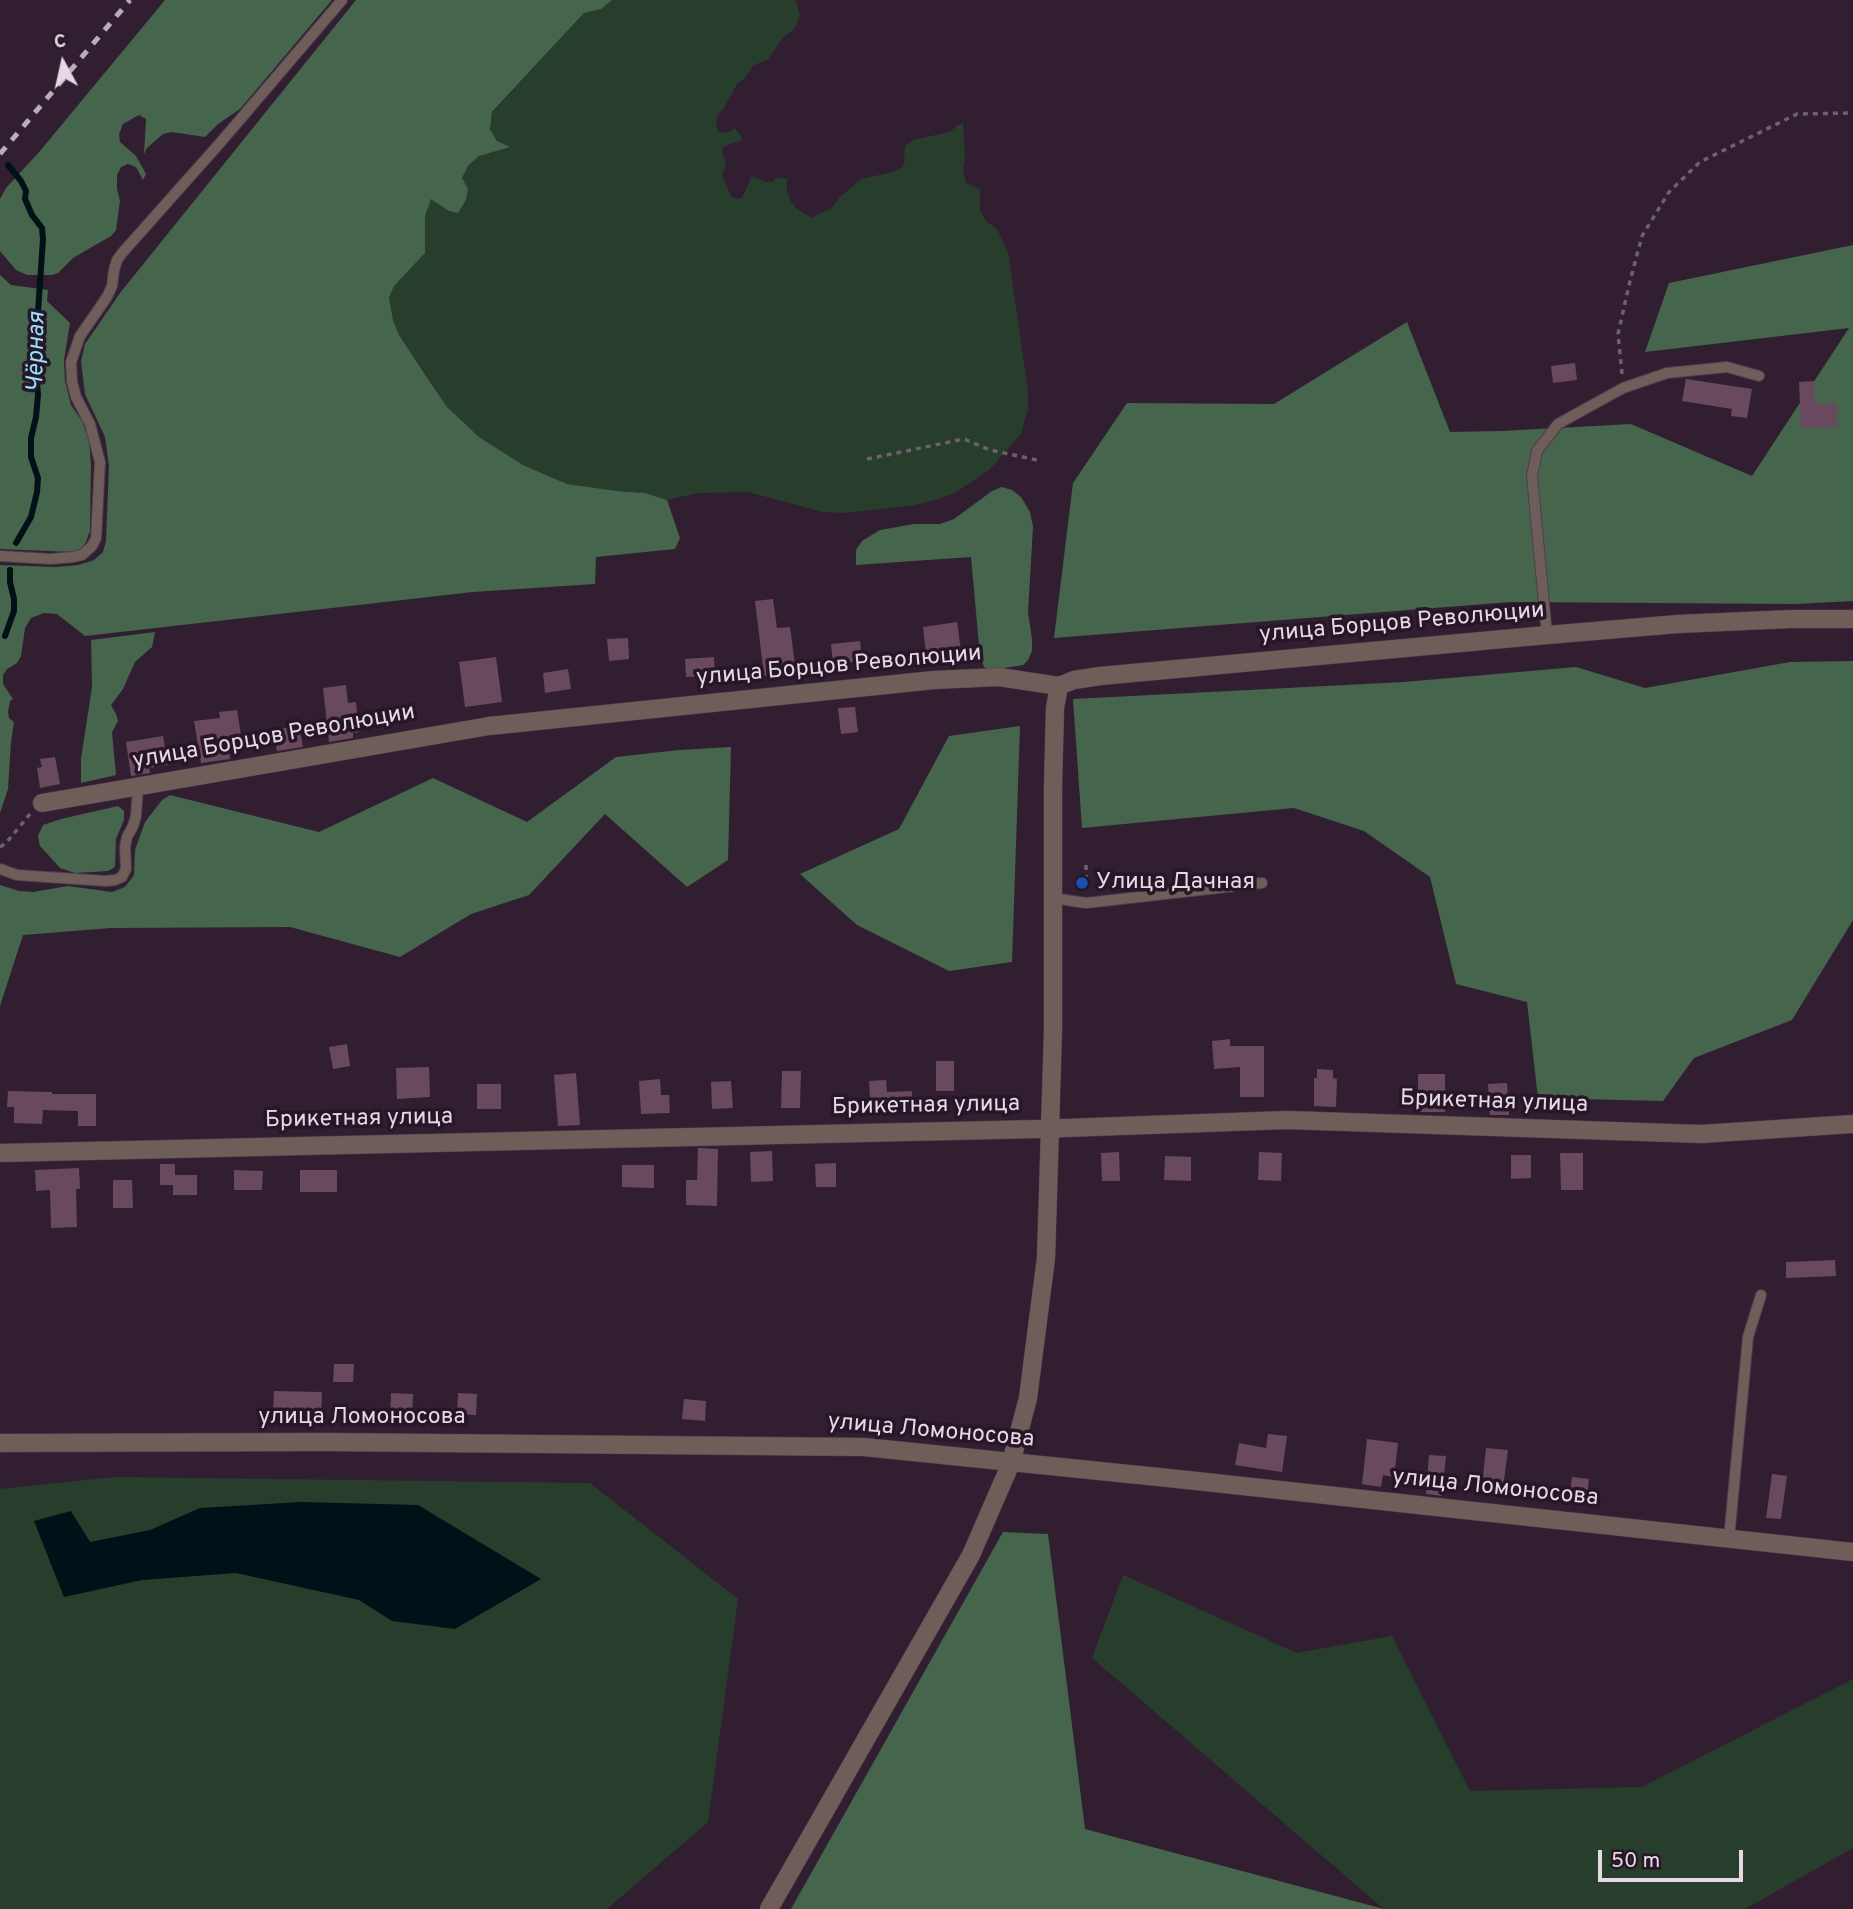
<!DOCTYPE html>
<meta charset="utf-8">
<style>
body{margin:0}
#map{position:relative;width:1853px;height:1909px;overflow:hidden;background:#311f31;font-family:Overpass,sans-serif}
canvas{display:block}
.north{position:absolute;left:28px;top:28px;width:70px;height:70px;-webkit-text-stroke:5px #271627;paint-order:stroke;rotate:352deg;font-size:19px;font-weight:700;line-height:28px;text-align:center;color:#e5d9e4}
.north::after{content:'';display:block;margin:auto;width:24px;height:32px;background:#e5d9e4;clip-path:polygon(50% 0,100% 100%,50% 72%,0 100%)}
.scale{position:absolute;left:1598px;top:1850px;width:145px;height:32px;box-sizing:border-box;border:4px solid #e5d9e4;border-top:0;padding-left:9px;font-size:21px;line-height:24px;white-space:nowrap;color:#e5d9e4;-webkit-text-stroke:5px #271627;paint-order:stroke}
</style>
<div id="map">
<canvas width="1853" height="1909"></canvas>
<div class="north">С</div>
<div class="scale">50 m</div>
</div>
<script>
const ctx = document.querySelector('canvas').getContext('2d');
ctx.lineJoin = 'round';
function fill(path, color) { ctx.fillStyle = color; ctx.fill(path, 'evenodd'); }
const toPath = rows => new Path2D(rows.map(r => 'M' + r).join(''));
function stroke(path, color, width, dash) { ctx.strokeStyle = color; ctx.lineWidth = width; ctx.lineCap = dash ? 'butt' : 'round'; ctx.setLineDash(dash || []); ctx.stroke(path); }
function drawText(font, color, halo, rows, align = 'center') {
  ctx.font = font + ' Overpass,sans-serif'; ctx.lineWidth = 7; ctx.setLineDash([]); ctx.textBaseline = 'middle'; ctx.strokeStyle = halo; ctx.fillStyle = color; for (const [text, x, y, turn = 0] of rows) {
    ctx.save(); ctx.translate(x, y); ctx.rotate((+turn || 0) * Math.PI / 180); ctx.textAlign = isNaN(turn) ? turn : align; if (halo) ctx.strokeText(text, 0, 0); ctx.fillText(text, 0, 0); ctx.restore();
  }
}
const green = toPath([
 [612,0,796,0,800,16,794,29,782,39,768,59,753,66,744,79,737,84,725,106,717,117,716,127,719,132,727,133,735,128,743,140,725,146,722,150,723,156,726,162,722,176,731,196,737,199,742,198,752,176,765,182,772,182,776,178,787,179,787,191,790,200,795,207,811,218,832,208,840,197,861,179,893,172,902,167,905,161,904,152,906,145,913,140,949,132,963,122,965,159,963,171,966,183,980,189,980,211,986,221,997,229,1008,252,1028,392,1028,409,1021,434,989,470,955,493,939,499,915,505,846,513,823,512,748,492,698,493,667,500,645,493,617,491,567,484,523,465,479,437,447,407,399,335,393,320,389,298,394,286,425,253,425,216,431,198,449,211,458,212,466,200,468,189,462,178,468,166,479,156,508,147,497,141,490,128,492,113,584,13,601,9],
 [115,1477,590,1483,738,1599,708,1822,607,1909,0,1909,0,1489],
 [1123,1575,1297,1653,1392,1636,1470,1791,1642,1787,1853,1679,1853,1848,1745,1909,1384,1909,1092,1658]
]);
const forest = toPath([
 [165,0,332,0,240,109,218,124,205,137,172,132,163,134,147,148,144,154,146,119,139,115,123,124,119,134,120,142,136,156,146,174,143,180,136,167,128,164,121,167,117,175,117,189,120,201,116,230,111,236,73,258,58,273,52,275,27,275,16,270,0,251,0,199,6,188,40,151],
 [356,0,612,0,601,9,584,13,492,112,490,129,497,141,510,147,479,156,468,166,462,178,468,189,466,200,458,213,449,211,431,199,425,216,425,253,394,286,389,298,393,320,399,335,424,373,447,407,479,437,523,465,567,484,617,491,645,493,667,500,680,538,675,549,596,557,595,584,473,592,85,636,57,614,44,613,31,618,25,628,21,656,17,663,7,669,3,675,3,684,13,699,10,701,8,712,9,718,14,722,11,742,8,789,0,813,0,565,57,567,78,565,94,560,103,552,106,541,109,466,105,437,85,394,81,361,85,344,120,293],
 [1853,245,1853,601,1795,604,1510,602,1054,638,1073,483,1127,403,1274,404,1407,322,1450,432,1501,431,1631,424,1752,476,1849,328,1645,352,1669,283],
 [0,275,11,285,48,290,47,301,70,323,64,360,65,381,71,405,82,421,89,440,91,465,90,531,86,542,80,550,72,552,0,549],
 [1002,487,1012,490,1021,497,1030,512,1033,527,1028,612,1032,639,1032,651,1028,660,1023,665,993,670,984,667,980,656,971,557,856,565,856,550,862,541,880,530,914,524,940,524,954,519,992,491],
 [155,632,152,647,135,662,123,689,111,705,116,714,118,721,112,732,116,775,81,783,81,759,92,687,91,640],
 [1853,661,1853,920,1792,1020,1694,1058,1663,1101,1538,1098,1527,1002,1456,984,1430,877,1364,831,1294,808,1082,828,1073,699,1404,682,1576,667,1645,688,1790,662],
 [1020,726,1012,962,949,971,857,925,800,874,899,829,949,736],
 [731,747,728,860,687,887,605,814,529,895,471,914,400,957,290,927,111,928,23,935,0,1006,0,885,19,891,33,892,68,886,112,892,125,887,134,875,135,850,145,822,162,800,170,795,319,832,433,778,527,822,616,757,679,750],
 [118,806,124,811,124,820,116,839,115,867,108,871,75,873,60,868,40,846,38,836,43,825,61,819],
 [1003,1532,1048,1534,1085,1829,1384,1909,791,1909]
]);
const water = toPath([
 [301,1502,418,1505,541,1579,455,1629,392,1621,359,1600,236,1573,142,1580,64,1597,34,1521,71,1511,90,1542,150,1530,200,1508]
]);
const stream = toPath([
 [8,165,21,181,26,191,25,199,32,215,42,228,43,239,35,355,38,395,36,417,31,438,31,457,38,478,37,492,31,517,16,543],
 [5,636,14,611,14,599,10,582,10,570]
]);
const building = toPath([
 [1575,363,1577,380,1553,383,1551,366],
 [1686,379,1752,389,1747,418,1731,416,1732,409,1682,401],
 [1814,381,1815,404,1837,403,1837,427,1801,428,1799,382],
 [773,599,777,628,790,627,796,672,764,676,755,601],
 [957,622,962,658,927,662,923,627],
 [628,638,629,659,609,661,607,639],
 [860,641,862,661,833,664,831,644],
 [496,657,502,702,465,707,459,662],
 [714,657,715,676,686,677,685,659],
 [568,669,571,689,545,693,543,673],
 [346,685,348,703,356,702,359,732,353,733,353,738,329,742,323,688],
 [855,707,858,732,841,734,838,708],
 [237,710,242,742,228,744,230,759,201,763,194,721,220,718,219,712],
 [299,726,303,747,277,751,273,730],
 [163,736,168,765,149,768,150,773,131,776,126,742],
 [55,757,60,784,40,788,37,768,42,767,40,759],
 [1230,1039,1230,1046,1264,1046,1264,1097,1240,1097,1240,1067,1214,1069,1212,1041],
 [347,1044,350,1066,333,1069,329,1047],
 [936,1061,954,1061,954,1091,936,1091],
 [429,1067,430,1097,397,1099,396,1068],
 [1317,1069,1333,1070,1333,1078,1337,1079,1336,1107,1314,1106,1314,1078,1317,1078],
 [782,1071,801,1071,800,1108,781,1108],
 [576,1073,580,1125,558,1126,554,1075],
 [1418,1074,1445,1074,1445,1112,1418,1112],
 [660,1079,661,1095,669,1095,670,1113,641,1114,639,1081],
 [886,1080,887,1092,912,1091,913,1109,871,1112,869,1081],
 [731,1081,733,1108,712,1109,711,1082],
 [1507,1083,1509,1115,1490,1115,1488,1084],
 [477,1084,501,1084,501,1109,477,1109],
 [8,1091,52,1092,52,1094,96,1094,96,1126,78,1126,78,1111,43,1110,42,1124,14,1123,14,1107,7,1107],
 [698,1148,718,1149,717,1206,686,1205,686,1180,697,1180],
 [772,1151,773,1181,751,1182,750,1152],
 [1119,1152,1120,1181,1102,1181,1101,1153],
 [1259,1152,1282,1153,1281,1181,1258,1180],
 [1560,1153,1583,1153,1583,1190,1561,1190],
 [1511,1155,1531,1155,1531,1178,1511,1179],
 [1165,1156,1191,1157,1191,1181,1164,1180],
 [836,1163,836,1187,816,1187,815,1164],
 [160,1164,175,1164,175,1175,197,1175,197,1195,173,1195,173,1185,160,1185],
 [622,1165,654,1165,654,1188,622,1187],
 [79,1168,80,1189,76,1189,77,1227,51,1228,50,1190,36,1191,35,1170],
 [234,1170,263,1171,262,1190,234,1190],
 [300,1170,337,1170,337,1192,300,1192],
 [113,1180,132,1180,133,1208,113,1208],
 [1835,1260,1836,1276,1786,1278,1786,1262],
 [334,1364,354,1364,353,1382,333,1382],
 [274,1391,322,1392,321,1418,273,1417],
 [391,1393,413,1394,412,1420,390,1419],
 [458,1393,477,1394,476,1415,457,1414],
 [684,1399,706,1401,705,1421,682,1419],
 [1268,1434,1287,1436,1282,1472,1235,1465,1239,1443,1266,1448],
 [1367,1439,1398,1443,1394,1477,1383,1475,1381,1487,1362,1484],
 [1486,1448,1508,1450,1503,1487,1482,1484],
 [1429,1455,1446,1456,1442,1496,1426,1494],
 [1772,1474,1787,1476,1781,1519,1766,1518],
 [1572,1477,1589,1479,1586,1504,1569,1502]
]);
const path = toPath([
 [1622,374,1618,334,1630,281,1642,236,1669,192,1700,162,1797,114,1853,113],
 [867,459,964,439,990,450,1037,460],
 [0,847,6,843,30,814],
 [1086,865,1086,888]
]);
const service = toPath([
 [0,556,51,559,73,557,82,555,92,546,96,538,100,462,90,424,76,397,72,382,71,362,80,336,107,297,112,286,114,270,117,260,123,252,220,143,342,0],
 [1547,635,1532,476,1537,451,1558,424,1623,388,1667,373,1727,367,1759,376],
 [0,869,17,875,106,881,115,880,122,877,126,869,125,847,127,837,133,826,136,816,138,786],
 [1053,898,1086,903,1262,883],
 [1729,1539,1748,1337,1761,1295]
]);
const minor = toPath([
 [42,803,489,726,934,680,999,677,1059,686,1074,680,1100,676,1547,635,1678,624,1791,619,1853,619],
 [0,1153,1037,1129,1287,1120,1701,1134,1853,1124],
 [0,1443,326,1442,864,1447,1178,1479,1853,1552],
 [769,1909,971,1555,1011,1463,1028,1398,1046,1258,1053,1030,1053,787,1055,708,1059,686]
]);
const rail = toPath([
 [0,154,130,0]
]);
const markers = [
 [1082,883,7,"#1a4fb4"]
];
const streetNames = [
 ["улица Борцов Революции",1402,624,-5],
 ["улица Борцов Революции",839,667,-5],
 ["улица Борцов Революции",274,738,-10],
 ["Брикетная улица",1494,1103,2],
 ["Брикетная улица",926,1107,-1],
 ["Брикетная улица",359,1120,-1],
 ["улица Ломоносова",362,1418],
 ["улица Ломоносова",931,1432,5],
 ["улица Ломоносова",1495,1489,6]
];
const poiNames = [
 ["Улица Дачная",1096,883]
];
const waterNames = [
 ["Чёрная",38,352,-89]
];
fill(green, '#273e2c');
fill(forest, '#46654d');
fill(water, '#001117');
stroke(stream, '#001117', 6);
fill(building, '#69495d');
stroke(service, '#4e3d4e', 12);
stroke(minor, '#4e3d4e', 19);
stroke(path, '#70606f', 3.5, [5, 5]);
stroke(service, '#6f5d5a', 10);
stroke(minor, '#6f5d5a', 18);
stroke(rail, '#baacb9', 5, [9, 9]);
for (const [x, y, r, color] of markers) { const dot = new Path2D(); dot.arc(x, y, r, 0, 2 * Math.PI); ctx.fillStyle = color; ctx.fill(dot); stroke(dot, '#271627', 2.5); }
drawText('23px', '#e5d9e4', '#271627', streetNames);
drawText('23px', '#e5d9e4', '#271627', poiNames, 'left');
drawText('italic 24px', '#94e1fa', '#271627', waterNames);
</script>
